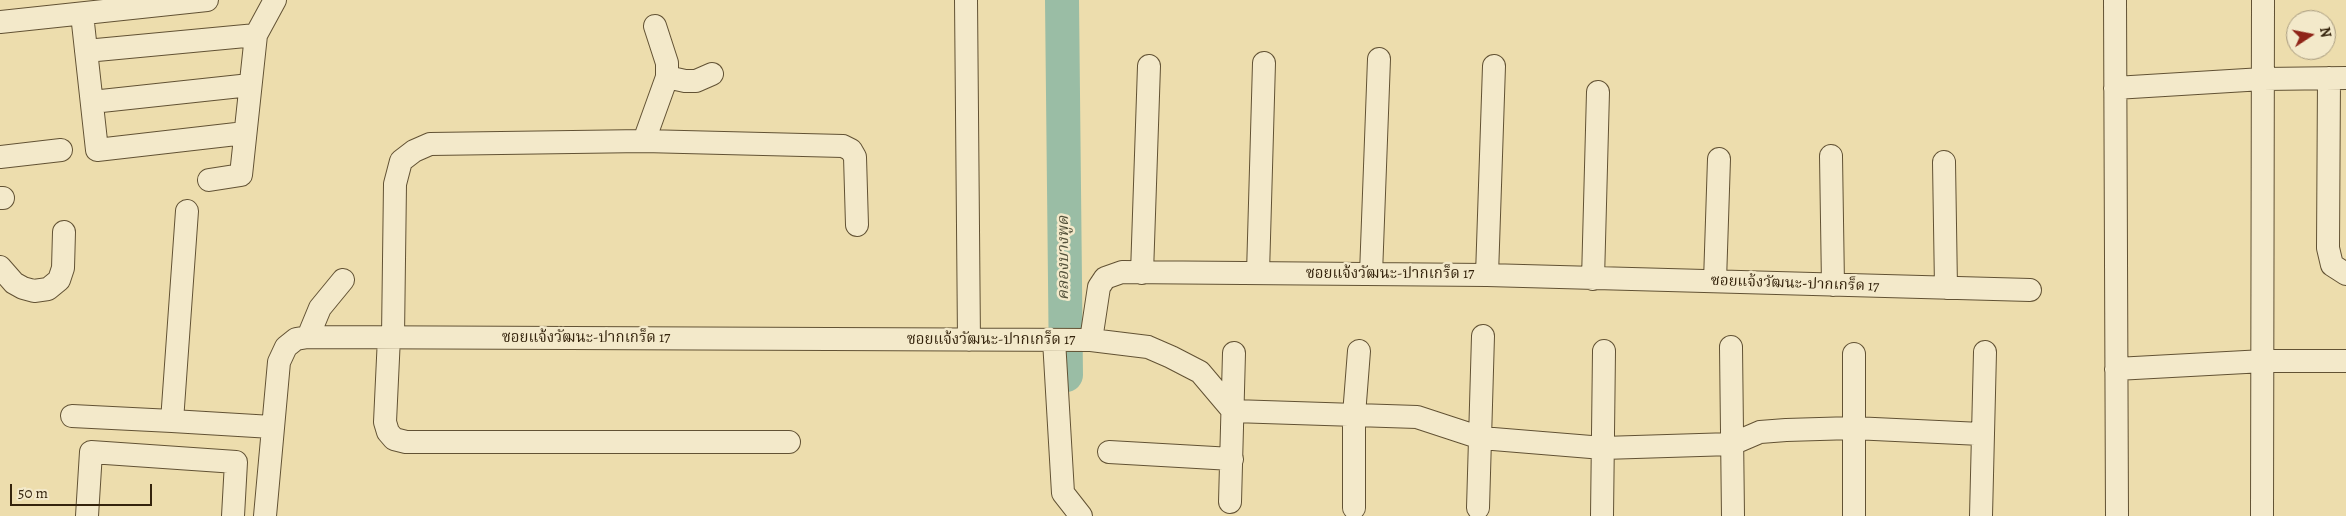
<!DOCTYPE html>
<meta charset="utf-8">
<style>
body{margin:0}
#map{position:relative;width:2346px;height:516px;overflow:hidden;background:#edddad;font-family:Alegreya,serif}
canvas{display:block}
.north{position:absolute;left:2286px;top:10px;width:50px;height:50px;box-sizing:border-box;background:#f3e9ca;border:1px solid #a79a7e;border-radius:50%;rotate:79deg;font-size:14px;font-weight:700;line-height:20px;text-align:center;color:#34230c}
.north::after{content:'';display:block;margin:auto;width:18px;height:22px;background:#8f2418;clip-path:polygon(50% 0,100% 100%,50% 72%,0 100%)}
.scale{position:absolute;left:10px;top:484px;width:142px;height:22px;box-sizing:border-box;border:2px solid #34230c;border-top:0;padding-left:6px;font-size:15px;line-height:18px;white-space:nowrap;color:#34230c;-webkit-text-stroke:4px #f3e9ca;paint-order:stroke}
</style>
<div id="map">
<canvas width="2346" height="516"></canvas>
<div class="north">N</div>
<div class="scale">50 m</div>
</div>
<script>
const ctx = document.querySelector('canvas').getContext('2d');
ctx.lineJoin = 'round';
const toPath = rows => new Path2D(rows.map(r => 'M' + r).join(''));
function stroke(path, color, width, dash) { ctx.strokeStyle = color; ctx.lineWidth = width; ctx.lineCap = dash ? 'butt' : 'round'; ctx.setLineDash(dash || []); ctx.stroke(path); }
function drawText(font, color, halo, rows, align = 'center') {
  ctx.font = font + ' Alegreya,"Noto Serif Thai",serif'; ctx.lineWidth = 5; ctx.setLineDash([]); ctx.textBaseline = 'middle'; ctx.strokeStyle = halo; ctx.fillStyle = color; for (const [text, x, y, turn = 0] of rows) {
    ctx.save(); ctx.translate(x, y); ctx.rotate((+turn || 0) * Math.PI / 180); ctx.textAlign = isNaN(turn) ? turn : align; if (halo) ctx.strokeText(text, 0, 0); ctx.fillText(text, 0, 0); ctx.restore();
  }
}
const river = toPath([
 [1062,0,1066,375]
]);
const minor = toPath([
 [966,0,969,340],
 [2115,0,2117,516],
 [82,14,97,150,245,133],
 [0,22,207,0],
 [86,51,256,35],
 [667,77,685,81,696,81,712,74],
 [2329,78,2328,248,2332,265,2346,274],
 [2115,88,2263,79,2346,78],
 [92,102,250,85],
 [644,141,667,77,667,63,655,26],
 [1831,156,1833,285],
 [0,157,61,150],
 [1944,162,1946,288],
 [209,180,241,175,256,35,275,0],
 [0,198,3,198],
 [187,211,172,421,272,427],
 [0,267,14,283,23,288,34,291,48,289,59,280,63,268,64,232],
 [1142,273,1149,66],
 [1258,273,1264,63],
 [1371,274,1379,59],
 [1487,275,1494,66],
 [1593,279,1598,92],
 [1715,281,1719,159],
 [393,336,395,184,401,161,414,151,430,144,644,141,843,146,851,150,855,157,857,225],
 [308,337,320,308,343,280],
 [389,337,385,422,388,432,394,439,406,442,789,442],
 [1054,340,1063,493,1081,516],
 [1091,340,1148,347,1171,357,1200,372,1233,411,1417,417,1481,438,1603,448,1732,444,1760,432,1786,430,1853,428,1981,434],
 [1731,347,1733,516],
 [2116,369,2264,361,2346,361],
 [72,416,172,421],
 [1109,452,1232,459],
 [1230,502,1234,353],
 [1354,508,1354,415,1359,351],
 [1478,508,1483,336],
 [87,516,91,452,236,462,233,516],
 [265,516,279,362,286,347,296,339,308,337,1091,340,1099,287,1105,278,1122,272,1487,275,2030,290],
 [1602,516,1604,351],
 [1854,516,1854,354],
 [1981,516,1985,352],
 [2262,516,2263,0]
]);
const streetNames = [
 ["ซอยแจ้งวัฒนะ-ปากเกร็ด 17",1390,274],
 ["ซอยแจ้งวัฒนะ-ปากเกร็ด 17",1795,284,2],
 ["ซอยแจ้งวัฒนะ-ปากเกร็ด 17",586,338],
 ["ซอยแจ้งวัฒนะ-ปากเกร็ด 17",991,340]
];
const waterNames = [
 ["คลองบางพูด",1064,258,-90]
];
stroke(river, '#9abda5', 34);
stroke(minor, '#625234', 24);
stroke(minor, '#f3e9ca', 22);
drawText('15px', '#34230c', '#f3e9ca', streetNames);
drawText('italic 16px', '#53513a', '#f3e9ca', waterNames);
</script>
